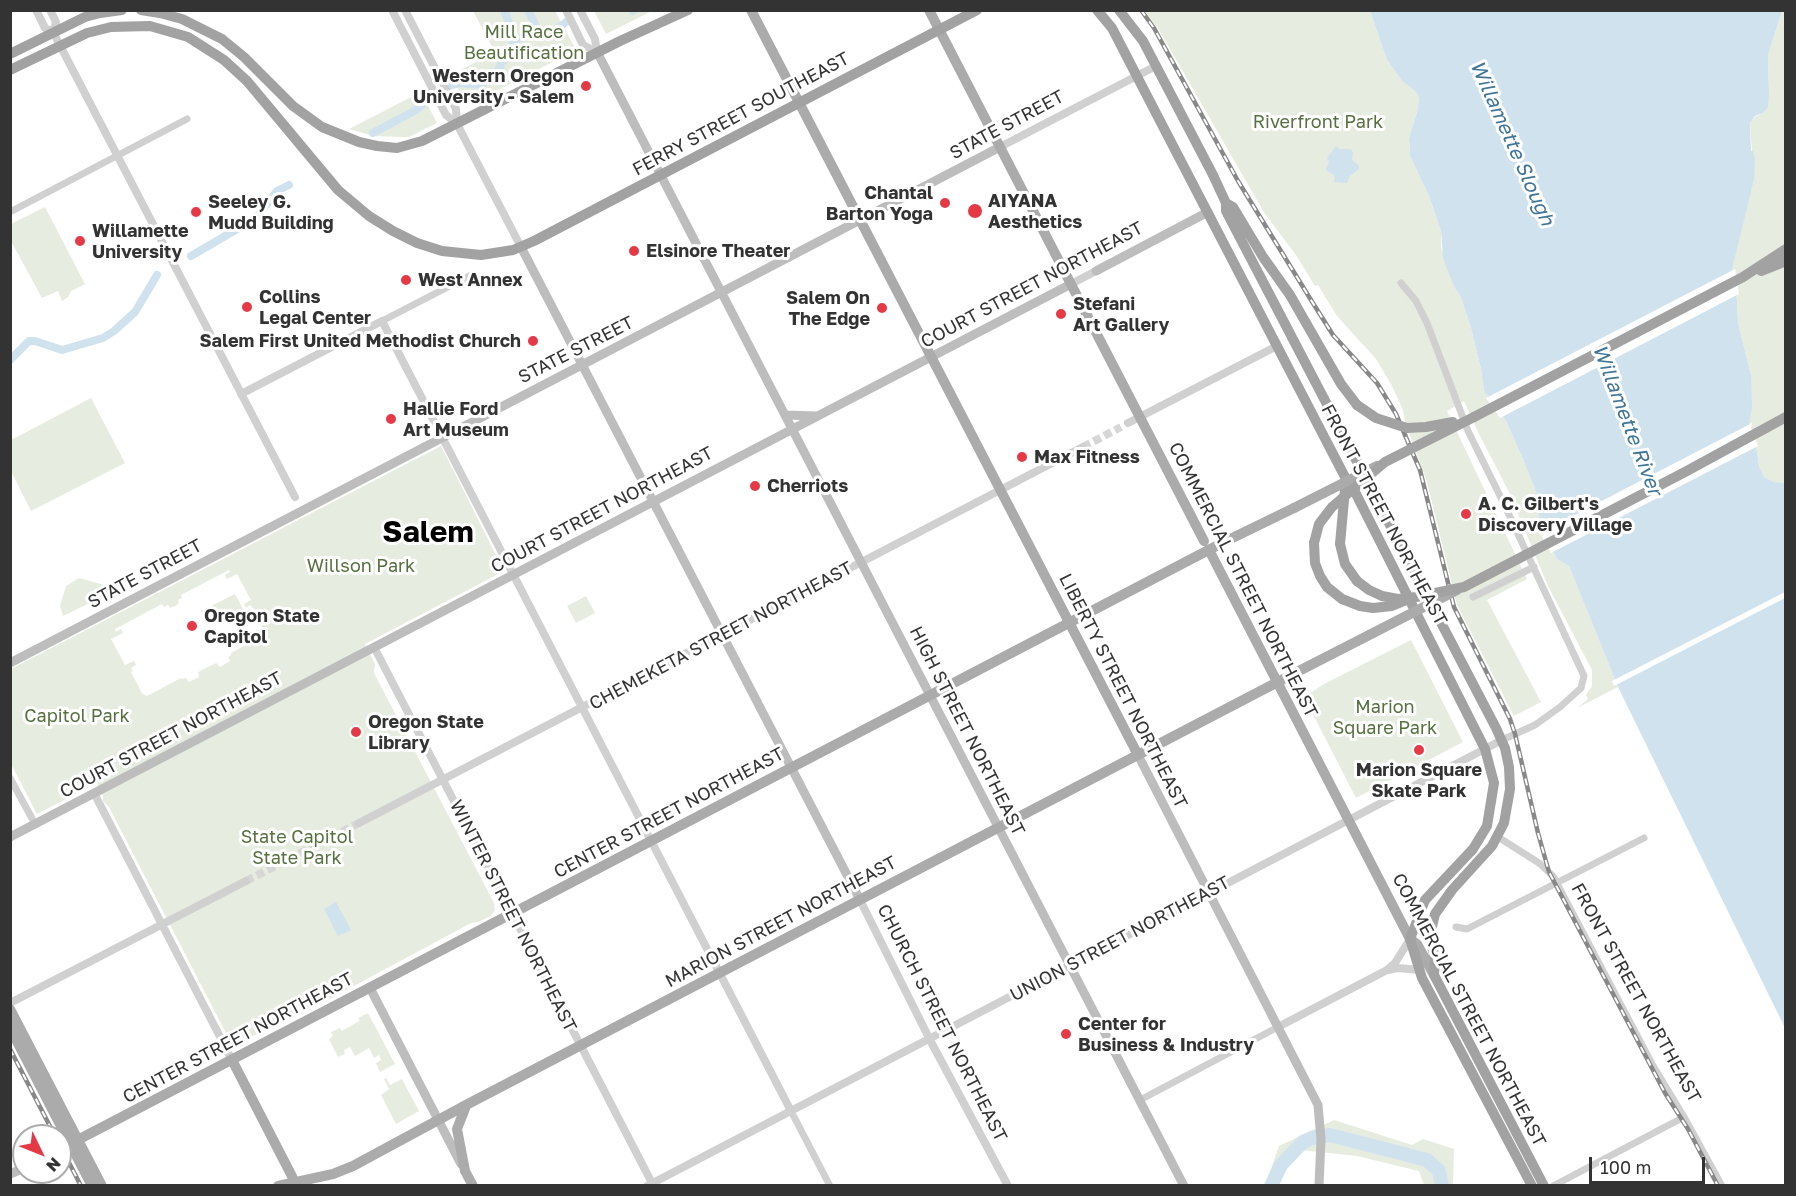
<!DOCTYPE html>
<style>
body{margin:0}
#map{position:relative;width:1796px;height:1196px;overflow:hidden;background:#fff;font-family:"Golos Text",sans-serif}
canvas{display:block}
.frame{position:absolute;inset:0;border:12px solid #333;pointer-events:none}
.north{position:absolute;left:12px;top:1124px;width:60px;height:60px;box-sizing:border-box;background:#fff;border:2px solid #adadad;border-radius:50%;rotate:133deg;font-size:16px;font-weight:700;line-height:24px;text-align:center;color:#333}
.north::after{content:'';display:block;margin:auto;width:21px;height:27px;background:#e63946;clip-path:polygon(50% 0,100% 100%,50% 72%,0 100%)}
.scale{position:absolute;left:1589px;top:1157px;width:116px;height:27px;box-sizing:border-box;border:3px solid #333;border-top:0;padding-left:8px;font-size:18px;line-height:21px;white-space:nowrap;color:#333;-webkit-text-stroke:4px #fff;paint-order:stroke}
</style>
<div id="map">
<canvas width="1796" height="1196"></canvas>
<div class="frame"></div>
<div class="north">N</div>
<div class="scale">100 m</div>
</div>
<script>
const ctx = document.querySelector('canvas').getContext('2d');
ctx.lineJoin = 'round';
function fill(path, color) { ctx.fillStyle = color; ctx.fill(path, 'evenodd'); }
const toPath = rows => new Path2D(rows.map(r => 'M' + r).join(''));
function stroke(path, color, width, dash) { ctx.strokeStyle = color; ctx.lineWidth = width; ctx.lineCap = dash ? 'butt' : 'round'; ctx.setLineDash(dash || []); ctx.stroke(path); }
function drawText(font, color, halo, rows, align = 'center') {
  ctx.font = font + ' "Golos Text",sans-serif'; ctx.lineWidth = 6; ctx.setLineDash([]); ctx.textBaseline = 'middle'; ctx.strokeStyle = halo; ctx.fillStyle = color; for (const [text, x, y, turn = 0] of rows) {
    ctx.save(); ctx.translate(x, y); ctx.rotate((+turn || 0) * Math.PI / 180); ctx.textAlign = isNaN(turn) ? turn : align; if (halo) ctx.strokeText(text, 0, 0); ctx.fillText(text, 0, 0); ctx.restore();
  }
}
const green = toPath([
 [473,11,555,11,576,50,467,106,451,75,495,52],
 [594,11,652,11,606,34],
 [1145,11,1370,11,1387,60,1402,81,1416,92,1419,98,1417,112,1409,138,1410,156,1429,196,1441,231,1441,247,1454,287,1461,297,1471,328,1481,369,1484,391,1506,421,1523,459,1540,502,1538,522,1557,559,1569,566,1618,687,1577,708,1588,699,1586,695,1592,686,1592,670,1548,586,1509,492,1478,432,1464,401,1447,411,1527,579,1487,600,1541,702,1514,716,1457,605,1427,482,1405,422,1403,410,1392,386,1376,359,1337,316,1318,285,1315,286,1296,255,1265,214,1159,30],
 [1782,11,1785,11,1785,483,1774,482,1764,477,1759,466,1757,451,1748,429,1751,375,1738,323,1737,300,1731,269,1754,180,1750,123,1755,117,1763,113,1769,96,1768,55],
 [421,92,437,123,409,137,402,137,374,136,349,129],
 [45,207,85,284,71,291,68,297,62,301,58,291,42,298,11,241,11,224],
 [91,398,125,463,31,511,11,471,11,440],
 [441,446,504,571,365,644,375,664,374,673,494,903,495,910,491,916,478,922,471,923,326,1001,313,1008,304,1009,249,1038,238,1046,234,1047,228,1041,227,1035,109,807,103,801,103,796,97,783,37,814,11,764,11,669],
 [229,570,230,572,225,575,227,579,237,574,251,600,244,604,246,608,250,605,254,609,265,634,231,653,231,655,228,657,230,661,220,667,216,663,198,672,199,677,189,682,186,678,182,679,181,678,151,694,146,696,142,693,131,672,133,671,131,668,136,665,134,661,125,665,111,639,123,633,121,629,116,632,115,629,162,604,164,607,168,605,170,608,175,606,179,603,178,600,182,598,181,595],
 [79,578,101,584,105,586,110,593,63,616,60,606,66,586],
 [235,594,243,609,215,624,214,622,211,623,208,619,206,620,201,611],
 [586,596,595,613,576,623,567,606],
 [1411,640,1463,742,1356,798,1304,697,1324,684],
 [368,1013,395,1064,380,1072,376,1063,381,1060,379,1055,374,1058,369,1048,355,1056,350,1047,344,1050,345,1054,338,1057,329,1039,333,1036,331,1032,340,1028,342,1031,359,1021,361,1024,358,1018],
 [386,1078,390,1085,402,1079,419,1111,396,1124,381,1095,389,1089,384,1079],
 [1334,1120,1412,1145,1423,1139,1454,1149,1453,1185,1424,1185,1419,1171,1357,1156,1300,1150,1283,1169,1277,1185,1265,1186,1279,1146]
]);
const water = toPath([
 [1370,11,1782,11,1768,55,1769,96,1768,107,1763,113,1755,116,1750,123,1751,151,1753,151,1755,159,1754,180,1732,269,1737,300,1738,323,1751,375,1752,408,1748,429,1757,451,1759,466,1764,477,1774,482,1785,483,1785,1028,1618,687,1569,566,1557,559,1538,522,1540,502,1523,459,1506,421,1484,391,1481,369,1471,328,1461,297,1454,287,1443,258,1441,231,1429,196,1410,156,1409,138,1417,112,1419,98,1416,92,1402,81,1387,60],
 [1336,146,1340,149,1351,149,1353,153,1352,160,1359,166,1359,169,1350,176,1347,183,1334,182,1335,176,1326,170,1329,162,1327,158],
 [336,902,351,930,338,936,324,909]
]);
const pier = toPath([
 [1735,269,1739,294,1500,418,1486,398],
 [1752,423,1751,428,1758,446,1551,553,1540,533],
 [1785,592,1785,598,1614,686,1612,681]
]);
const canal = toPath([
 [528,10,539,33,544,35,550,35,566,22],
 [633,11,634,10],
 [515,40,539,33],
 [449,86,460,83,480,85,489,80,498,70,515,40,504,10],
 [373,133,416,110,432,96],
 [191,256,256,218,277,191,289,185],
 [10,360,29,341,35,341,62,350,103,338,114,331,135,312,157,275]
]);
const river = toPath([
 [1271,1186,1281,1165,1303,1142,1312,1138,1330,1135,1427,1160,1439,1171,1442,1186]
]);
const tertiaryTunnel = toPath([
 [1083,447,1121,427],
 [246,881,359,823]
]);
const minor = toPath([
 [10,212,187,119],
 [1401,283,1416,301,1427,323,1468,431,1504,504,1584,676,1581,688,1560,707,1535,725,1502,740],
 [382,321,471,275],
 [1473,597,1534,567],
 [10,778,35,824],
 [1498,837,1539,863,1553,876,1652,1064,1684,1117,1722,1186],
 [1456,927,1467,929,1644,838],
 [1140,1100,1278,1027],
 [791,1111,830,1186],
 [1553,1186,1684,1117]
]);
const tertiary = toPath([
 [36,10,45,28,53,32,295,497],
 [50,10,56,22,53,32],
 [392,10,446,115,457,124],
 [405,10,456,109,457,124,521,247],
 [566,10,583,45,597,52],
 [580,10,595,39,597,52],
 [1000,147,1156,66],
 [1071,284,1096,271],
 [241,394,382,321,791,1111],
 [1128,423,1277,346],
 [374,647,652,1183],
 [94,793,232,1060],
 [359,823,1083,447],
 [860,900,930,1040,1008,1186],
 [1388,970,1398,968,1419,970],
 [10,1003,246,881],
 [1278,1027,1387,970,1395,963,1410,939],
 [647,1186,1502,740]
]);
const secondary = toPath([
 [597,52,1184,1186],
 [521,247,860,900],
 [1096,271,1208,212],
 [785,415,816,416],
 [10,663,1000,147],
 [1138,755,1318,1105,1321,1139,1319,1186],
 [10,837,1071,284],
 [370,988,461,1164],
 [60,1149,70,1144],
 [10,1174,24,1168]
]);
const primary = toPath([
 [751,10,1138,755],
 [929,10,1204,541],
 [1209,550,1410,939,1417,944,1434,975],
 [10,1009,102,1186],
 [10,1028,92,1186],
 [232,1060,297,1186],
 [466,1106,457,1129,465,1171,473,1186],
 [70,1144,1222,543,1294,508],
 [278,1186,333,1174,353,1166,466,1105,1295,673]
]);
const trunk = toPath([
 [141,10,160,13,182,19,222,39,244,57,293,106,322,127,359,142,377,146,397,148,422,141,620,41,688,10],
 [1097,10,1112,28,1144,90,1345,477,1354,490,1485,749,1494,783,1487,826,1473,849,1425,900,1410,939,1422,978,1532,1186],
 [1119,10,1143,41,1213,175,1226,203,1226,211,1496,728,1505,748,1509,767,1510,789,1504,823,1492,846,1452,890,1435,914,1430,935,1435,960,1434,975,1544,1186],
 [10,54,85,17,100,13,122,10],
 [10,70,87,33,111,27,150,26,188,37,224,60,247,81,338,190,369,216,393,231,417,243,442,251,481,255,513,250,534,241,977,10],
 [1226,203,1233,207,1263,257,1290,295,1341,384,1357,405],
 [1761,271,1786,261],
 [1474,417,1743,277,1786,249],
 [1345,489,1340,544,1345,564,1357,581],
 [1314,543,1315,563,1320,576,1327,587,1342,599,1360,606,1373,608,1392,606,1409,599]
]);
const rail = toPath([
 [1141,10,1154,28,1238,181,1311,300,1333,335,1377,383,1396,414,1420,470,1454,607,1510,719,1515,734,1538,833,1549,872,1665,1093,1688,1129,1718,1186],
 [10,1049,55,1136],
 [60,1145,81,1186]
]);
const primaryBridge = toPath([
 [1294,508,1377,466],
 [1295,673,1457,590]
]);
const trunkBridge = toPath([
 [1357,405,1376,418,1407,428,1426,427,1453,422],
 [1314,543,1319,524,1332,507,1385,462,1474,417],
 [1357,581,1369,590,1382,596,1398,599,1416,597,1464,587,1685,472,1786,417]
]);
const markers = [
 [586,86,6,"#e63946"],
 [945,203,6,"#e63946"],
 [975,211,8,"#e63946"],
 [196,212,6,"#e63946"],
 [80,241,6,"#e63946"],
 [634,251,6,"#e63946"],
 [406,280,6,"#e63946"],
 [247,307,6,"#e63946"],
 [882,308,6,"#e63946"],
 [1061,314,6,"#e63946"],
 [533,341,6,"#e63946"],
 [391,419,6,"#e63946"],
 [1022,457,6,"#e63946"],
 [755,486,6,"#e63946"],
 [1466,514,6,"#e63946"],
 [192,626,6,"#e63946"],
 [356,732,6,"#e63946"],
 [1419,750,6,"#e63946"],
 [1066,1034,6,"#e63946"]
];
const parkNames = [
 ["Mill Race",524,32],
 ["Beautification",524,53],
 ["Riverfront Park",1318,122],
 ["Willson Park",361,566],
 ["Marion",1385,707],
 ["Square Park",1385,728],
 ["Capitol Park",77,716],
 ["State Capitol",297,837],
 ["State Park",297,858]
];
const poiNames = [
 ["Western Oregon",574,76,"right"],
 ["University - Salem",574,97,"right"],
 ["Chantal",933,193,"right"],
 ["Barton Yoga",933,214,"right"],
 ["AIYANA",988,201],
 ["Aesthetics",988,222],
 ["Seeley G.",208,202],
 ["Mudd Building",208,223],
 ["Willamette",92,231],
 ["University",92,252],
 ["Elsinore Theater",646,251],
 ["West Annex",418,280],
 ["Collins",259,297],
 ["Legal Center",259,318],
 ["Salem On",870,298,"right"],
 ["The Edge",870,319,"right"],
 ["Stefani",1073,304],
 ["Art Gallery",1073,325],
 ["Salem First United Methodist Church",521,341,"right"],
 ["Hallie Ford",403,409],
 ["Art Museum",403,430],
 ["Max Fitness",1034,457],
 ["Cherriots",767,486],
 ["A. C. Gilbert's",1478,504],
 ["Discovery Village",1478,525],
 ["Oregon State",204,616],
 ["Capitol",204,637],
 ["Oregon State",368,722],
 ["Library",368,743],
 ["Marion Square",1419,770,"center"],
 ["Skate Park",1419,791,"center"],
 ["Center for",1078,1024],
 ["Business & Industry",1078,1045]
];
const streetNames = [
 ["FERRY STREET SOUTHEAST",741,114,-28],
 ["STATE STREET",1007,125,-28],
 ["COURT STREET NORTHEAST",1032,285,-28],
 ["STATE STREET",576,350,-27],
 ["COURT STREET NORTHEAST",602,510,-28],
 ["FRONT STREET NORTHEAST",1384,515,62],
 ["STATE STREET",145,574,-28],
 ["COMMERCIAL STREET NORTHEAST",1243,580,63],
 ["CHEMEKETA STREET NORTHEAST",721,636,-28],
 ["LIBERTY STREET NORTHEAST",1123,691,63],
 ["HIGH STREET NORTHEAST",967,731,63],
 ["COURT STREET NORTHEAST",171,735,-28],
 ["CENTER STREET NORTHEAST",669,813,-28],
 ["WINTER STREET NORTHEAST",513,916,63],
 ["MARION STREET NORTHEAST",781,922,-28],
 ["UNION STREET NORTHEAST",1120,939,-28],
 ["FRONT STREET NORTHEAST",1636,993,61],
 ["COMMERCIAL STREET NORTHEAST",1469,1010,62],
 ["CHURCH STREET NORTHEAST",942,1023,63],
 ["CENTER STREET NORTHEAST",238,1038,-28]
];
const waterNames = [
 ["Willamette Slough",1512,143,66],
 ["Willamette River",1627,420,69]
];
const townNames = [
 ["Salem",428,532]
];
fill(green, '#e6ecdf');
fill(water, '#cfe2ee');
fill(pier, '#fff');
stroke(canal, '#cfe2ee', 8);
stroke(river, '#cfe2ee', 14);
stroke(tertiaryTunnel, '#d6d6d6', 8, [8, 4]);
stroke(minor, '#d0d0d0', 7);
stroke(tertiary, '#d0d0d0', 8);
stroke(secondary, '#bdbdbd', 9);
stroke(primary, '#ababab', 10);
stroke(trunk, '#a2a2a2', 10);
stroke(rail, '#888', 4.5);
stroke(rail, '#fff', 2, [7]);
stroke(primaryBridge, '#ababab', 10);
stroke(trunkBridge, '#a2a2a2', 10);
for (const [x, y, r, color] of markers) { const dot = new Path2D(); dot.arc(x, y, r, 0, 2 * Math.PI); ctx.fillStyle = color; ctx.fill(dot); stroke(dot, '#fff', 2); }
drawText('18px', '#56703f', '#fff', parkNames);
drawText('bold 18px', '#333', '#fff', poiNames, 'left');
drawText('18px', '#333', '#fff', streetNames);
drawText('italic 20px', '#3f7597', '#fff', waterNames);
drawText('bold 30px', '#000', '#fff', townNames);
</script>
